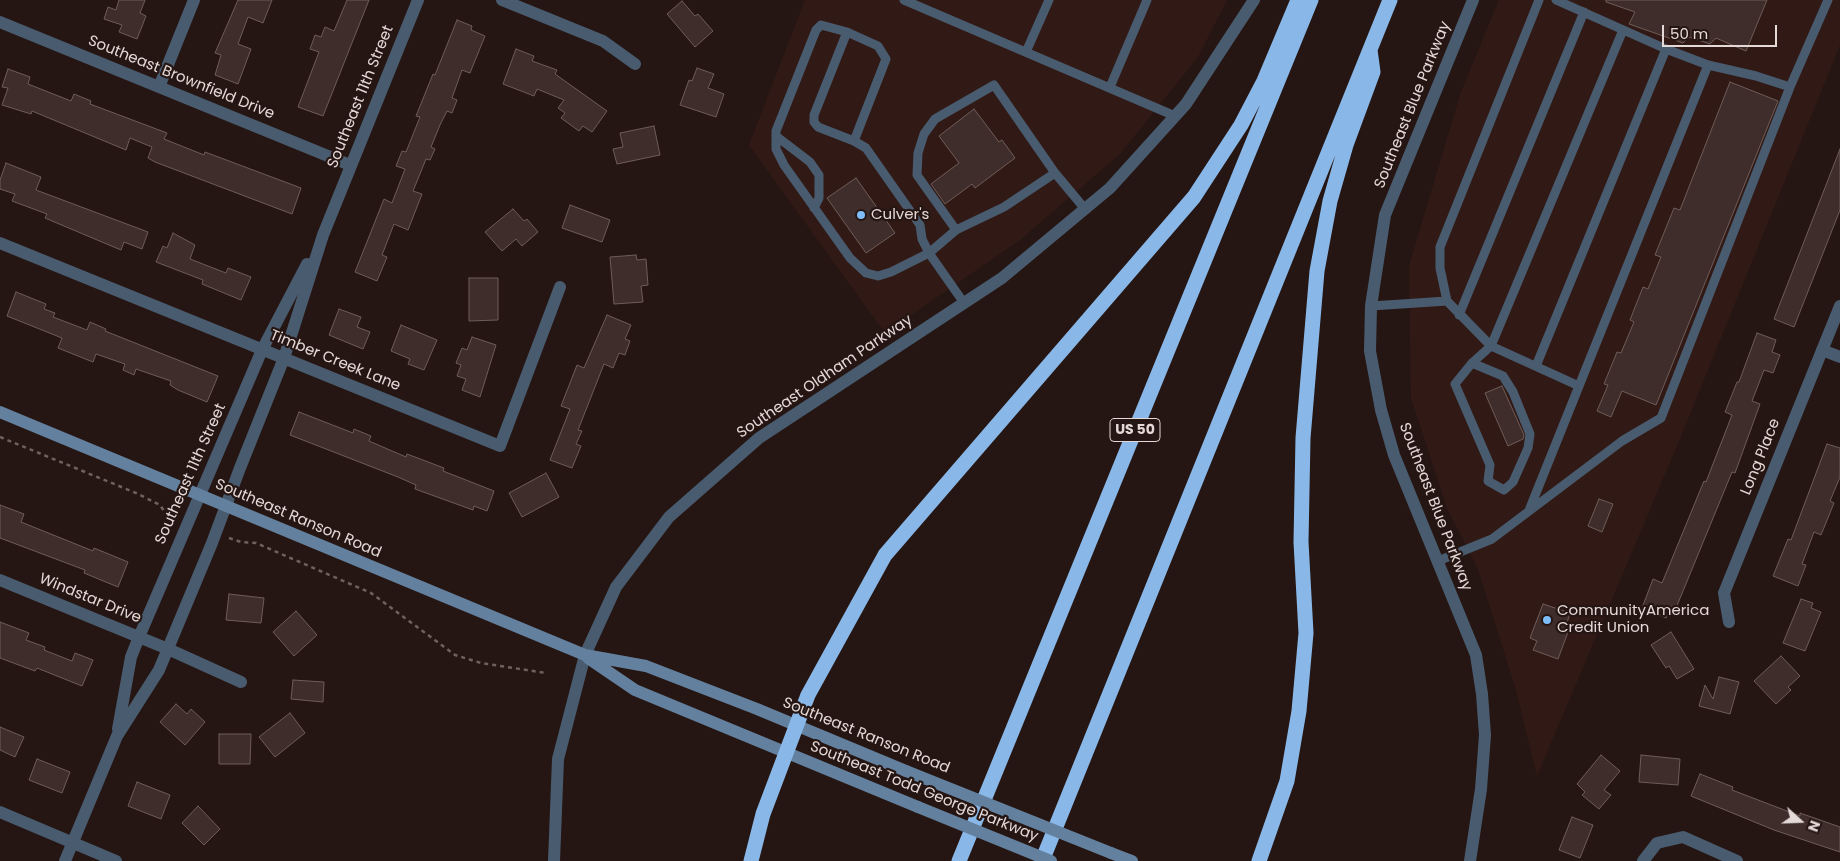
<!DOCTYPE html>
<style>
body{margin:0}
#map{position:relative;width:1840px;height:861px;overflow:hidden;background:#261613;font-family:Poppins,sans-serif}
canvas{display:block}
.north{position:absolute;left:1775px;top:796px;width:50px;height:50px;-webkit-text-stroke:4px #261613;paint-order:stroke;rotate:110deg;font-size:14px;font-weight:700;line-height:20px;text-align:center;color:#e4d9d6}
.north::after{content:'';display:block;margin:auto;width:18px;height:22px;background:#e4d9d6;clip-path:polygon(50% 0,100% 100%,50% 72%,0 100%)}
.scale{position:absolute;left:1662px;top:25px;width:115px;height:22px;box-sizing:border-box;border:2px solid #e4d9d6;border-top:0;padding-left:6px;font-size:15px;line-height:18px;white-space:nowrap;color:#e4d9d6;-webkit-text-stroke:4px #261613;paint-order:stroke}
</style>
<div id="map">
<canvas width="1840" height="861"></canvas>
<div class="north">N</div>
<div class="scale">50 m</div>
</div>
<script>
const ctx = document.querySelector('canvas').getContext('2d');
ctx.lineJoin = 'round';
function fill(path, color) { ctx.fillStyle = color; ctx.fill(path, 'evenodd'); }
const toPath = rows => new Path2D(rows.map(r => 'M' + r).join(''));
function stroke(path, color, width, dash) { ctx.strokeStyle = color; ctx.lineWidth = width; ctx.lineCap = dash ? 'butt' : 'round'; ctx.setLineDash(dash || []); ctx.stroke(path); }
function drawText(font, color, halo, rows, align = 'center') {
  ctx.font = font + ' Poppins,sans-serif'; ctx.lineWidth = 4.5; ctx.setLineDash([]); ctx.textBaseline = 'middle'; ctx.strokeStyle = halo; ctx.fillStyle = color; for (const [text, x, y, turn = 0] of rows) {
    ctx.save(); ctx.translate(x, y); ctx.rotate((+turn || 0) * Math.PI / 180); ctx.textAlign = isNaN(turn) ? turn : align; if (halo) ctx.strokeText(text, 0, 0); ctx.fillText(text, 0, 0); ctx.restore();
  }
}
const built = toPath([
 [805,0,1227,0,1198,57,1119,155,1020,240,885,333,749,145],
 [1499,0,1840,0,1840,45,1679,441,1537,776,1516,690,1478,569,1447,508,1411,398,1409,266,1461,92]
]);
const building = toPath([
 [119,0,145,0,140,13,146,16,137,39,119,32,122,25,104,19,108,7,116,10,119,0],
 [238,0,272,0,263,23,248,17,238,44,251,49,238,84,215,75,221,55,215,53,238,0],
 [347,0,369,0,323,116,298,107,319,52,310,49,315,35,321,37,325,27,334,31,347,0],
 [1606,0,1767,0,1746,51,1716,38,1710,44,1689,37,1683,43,1629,24,1635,12,1606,2,1606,0],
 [682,1,695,16,698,14,713,31,695,47,667,14,682,1],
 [457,20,472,26,471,30,485,36,470,73,462,70,452,98,457,100,452,113,447,111,440,125,431,147,435,149,430,160,426,159,413,191,422,194,408,230,394,224,382,255,387,257,377,281,355,272,384,199,392,203,405,169,396,166,402,151,406,152,420,117,416,116,433,74,435,75,457,20],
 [516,49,534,56,532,61,557,70,555,74,607,111,592,132,583,126,579,131,561,118,565,113,558,108,564,100,537,89,534,96,503,84,516,49],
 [697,68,714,74,708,88,724,94,716,117,680,105,689,80,692,81,697,68],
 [8,69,30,77,28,84,71,101,74,94,91,101,90,104,167,133,164,139,204,155,205,152,301,188,292,214,155,162,148,158,152,147,130,138,126,150,32,111,31,114,2,105,8,88,2,87,8,69],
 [1730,82,1778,101,1656,405,1622,391,1611,417,1597,411,1608,385,1604,384,1617,352,1621,353,1634,322,1630,320,1643,287,1648,289,1661,257,1655,255,1674,208,1680,210,1730,82],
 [974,109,999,142,1002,140,1015,158,975,188,972,184,945,204,931,184,959,163,939,136,974,109],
 [654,126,660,155,617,164,613,149,623,147,620,133,654,126],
 [1840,149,1840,210,1794,327,1774,319,1840,149],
 [6,163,41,177,36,190,148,232,142,249,124,242,121,250,45,218,47,214,12,201,15,194,0,189,0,180,6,163],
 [856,178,895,233,866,253,827,198,856,178],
 [570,205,610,220,602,242,562,228,570,205],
 [513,209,524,221,527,219,538,232,522,246,516,239,502,251,485,232,513,209],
 [173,233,195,245,190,259,226,273,228,268,251,277,241,300,202,284,203,280,156,262,163,246,167,248,173,233],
 [636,255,637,260,646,259,648,285,641,286,643,302,614,304,610,257,636,255],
 [469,278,498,278,498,320,469,321,469,278],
 [16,292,46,304,44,309,55,313,53,317,87,330,90,322,106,329,105,331,218,376,207,402,178,390,170,385,171,381,136,369,134,375,123,370,125,364,96,354,93,362,58,348,62,338,7,316,16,292],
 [339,309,361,317,357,327,370,332,363,349,329,335,339,309],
 [607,315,631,325,625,339,630,341,625,355,619,353,613,368,604,364,578,430,582,431,576,444,581,446,572,468,550,460,570,409,561,406,577,365,584,368,607,315],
 [401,325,437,340,424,370,408,364,410,359,391,351,401,325],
 [1757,333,1776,340,1772,352,1780,355,1773,373,1764,370,1752,401,1760,404,1735,473,1732,472,1676,608,1671,606,1666,618,1642,608,1653,579,1662,583,1704,481,1706,482,1732,415,1725,412,1737,382,1739,382,1757,333],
 [472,337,496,345,480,397,462,390,466,379,457,376,461,365,456,363,462,348,467,350,472,337],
 [1502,386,1524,435,1523,439,1508,446,1485,393,1502,386],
 [299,412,353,433,354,429,371,436,369,441,406,457,407,454,444,468,443,471,494,491,487,511,474,506,473,510,415,489,416,485,398,477,290,435,299,412],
 [1827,444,1840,448,1840,477,1830,501,1834,503,1821,535,1814,532,1802,564,1806,565,1798,586,1773,576,1788,539,1791,540,1827,444],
 [546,473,559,497,522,517,509,493,546,473],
 [1599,499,1613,504,1602,532,1588,526,1599,499],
 [0,505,24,514,21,522,93,551,94,548,128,562,118,587,84,573,85,570,0,538,0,505],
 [229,594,264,598,261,623,226,620,229,594],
 [1801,599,1813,603,1811,608,1821,612,1805,651,1783,643,1801,599],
 [1543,604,1570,613,1567,623,1571,624,1558,659,1533,650,1537,641,1530,638,1543,604],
 [296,611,317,635,294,656,273,632,296,611],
 [0,622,29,633,26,640,45,647,44,650,72,661,75,653,93,660,82,686,37,668,35,671,0,658,0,622],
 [1671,632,1694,669,1677,679,1669,666,1666,668,1651,645,1671,632],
 [1781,656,1800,676,1788,687,1791,690,1776,704,1754,681,1781,656],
 [1719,677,1739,682,1730,714,1699,706,1705,685,1713,699,1719,677],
 [293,680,324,682,323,702,291,699,293,680],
 [176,704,187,714,191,709,205,722,185,745,160,722,176,704],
 [290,713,305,733,275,757,259,737,290,713],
 [0,727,24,737,15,757,0,750,0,727],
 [219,734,251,734,250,764,219,764,219,734],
 [1601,755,1620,771,1604,790,1611,795,1599,809,1582,795,1585,792,1577,784,1601,755],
 [1641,755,1680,759,1678,785,1639,782,1641,755],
 [37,759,70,772,62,793,29,780,37,759],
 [1700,774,1733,787,1732,790,1800,816,1800,813,1840,827,1840,852,1774,830,1691,796,1700,774],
 [137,782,170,795,161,819,128,806,137,782],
 [198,806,220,829,204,845,182,823,198,806],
 [1572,817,1593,825,1580,858,1559,850,1572,817]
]);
const path = toPath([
 [0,437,136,493,160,505,166,514,177,518],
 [229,538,241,542,256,543,371,593,455,655,481,663,546,673]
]);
const service = toPath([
 [904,0,1175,116],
 [847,32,821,25,816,30,776,131,776,149,784,165,850,258,866,273,878,276,891,272,929,253,922,239,920,225,866,148,854,141,886,59,878,46,847,32,814,115,814,122,818,127,854,141],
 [1026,52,1049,0],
 [1110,87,1147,0],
 [1790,87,1828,0],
 [776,136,810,162,819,175,819,198,814,208],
 [956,230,1004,207,1055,173],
 [1447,301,1440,268,1440,247,1539,0],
 [964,303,929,253,956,230,917,175,918,153,924,134,935,119,994,85,1055,173,1085,209],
 [1371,306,1447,301,1491,346,1579,386,1530,508],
 [1459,315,1584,12],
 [1472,363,1503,376,1513,392,1530,434,1528,448,1513,482,1504,490,1488,481,1490,465,1455,384,1472,363,1491,346,1623,30],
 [1536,366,1666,49],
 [1579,386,1708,65],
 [1438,561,1492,539,1622,441,1661,418,1790,87,1756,76,1708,65,1666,49,1556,0]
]);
const minor = toPath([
 [502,0,603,41,635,64],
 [0,22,350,165],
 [159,87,194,0],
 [0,243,500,446,560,287],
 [1822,350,1840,357],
 [0,580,168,649,241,682],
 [1729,622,1724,593,1840,306],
 [118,729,131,657,139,637,262,350,307,264],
 [0,812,116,861],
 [65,861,117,736,159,670,212,543,240,468,284,358,323,235,418,0],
 [554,861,558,759,585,655],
 [1643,861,1657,843,1683,837,1737,861]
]);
const tertiary = toPath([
 [585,655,616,587,669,517,759,438,1002,278,1110,188,1186,104,1254,0],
 [1470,861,1481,789,1485,735,1482,694,1476,655,1394,455,1381,410,1370,351,1371,306,1385,215,1473,0]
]);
const secondary = toPath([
 [0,412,585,655,646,666,757,709,906,771],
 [588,658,635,690,918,807],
 [1111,853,1132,861]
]);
const motorway = toPath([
 [751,861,763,814,808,695,885,555,1194,197,1241,125,1264,81,1298,0],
 [959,861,1311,0],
 [1042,861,1390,0],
 [1259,861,1287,781,1299,711,1306,633,1301,542,1303,438,1317,271,1330,201,1346,145,1373,72,1370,50]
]);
const secondaryBridge = toPath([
 [906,771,1111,853],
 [918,807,1051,861]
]);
const markers = [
 [861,215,5,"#7fbdfa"],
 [1547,620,5,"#7fbdfa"]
];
const shields = [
 [1135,430,50]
];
const shieldNames = [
 ["US 50",1135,430]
];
const streetNames = [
 ["Southeast Brownfield Drive",181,78,22],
 ["Southeast 11th Street",361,97,-68],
 ["Southeast Blue Parkway",1413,105,-68],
 ["Timber Creek Lane",335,361,22],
 ["Southeast Oldham Parkway",825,377,-34],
 ["Long Place",1761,457,-68],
 ["Southeast 11th Street",191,474,-66],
 ["Southeast Blue Parkway",1435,507,69],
 ["Southeast Ranson Road",298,519,23],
 ["Windstar Drive",90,599,22],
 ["Southeast Ranson Road",866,736,22],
 ["Southeast Todd George Parkway",924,792,22]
];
const poiNames = [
 ["Culver's",871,215],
 ["CommunityAmerica",1557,611],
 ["Credit Union",1557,628]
];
fill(built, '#311a16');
fill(building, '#3e2d2a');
stroke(building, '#6f5c58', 1);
stroke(path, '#6f615e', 2.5, [4, 4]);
stroke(service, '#495c6f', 9);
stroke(minor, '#495c6f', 12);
stroke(tertiary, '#495c6f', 12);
stroke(secondary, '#63819f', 12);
stroke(motorway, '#89b8e8', 15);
stroke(secondaryBridge, '#63819f', 12);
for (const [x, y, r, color] of markers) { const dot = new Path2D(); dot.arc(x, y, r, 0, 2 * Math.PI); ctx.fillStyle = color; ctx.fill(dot); stroke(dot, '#261613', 2); }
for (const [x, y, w] of shields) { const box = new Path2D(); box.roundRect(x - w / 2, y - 11.5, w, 23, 4); ctx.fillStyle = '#261613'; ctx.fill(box); stroke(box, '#e4d9d6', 1); }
drawText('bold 14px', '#e4d9d6', null, shieldNames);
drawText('15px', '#e4d9d6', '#261613', streetNames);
drawText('15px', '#e4d9d6', '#261613', poiNames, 'left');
</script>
